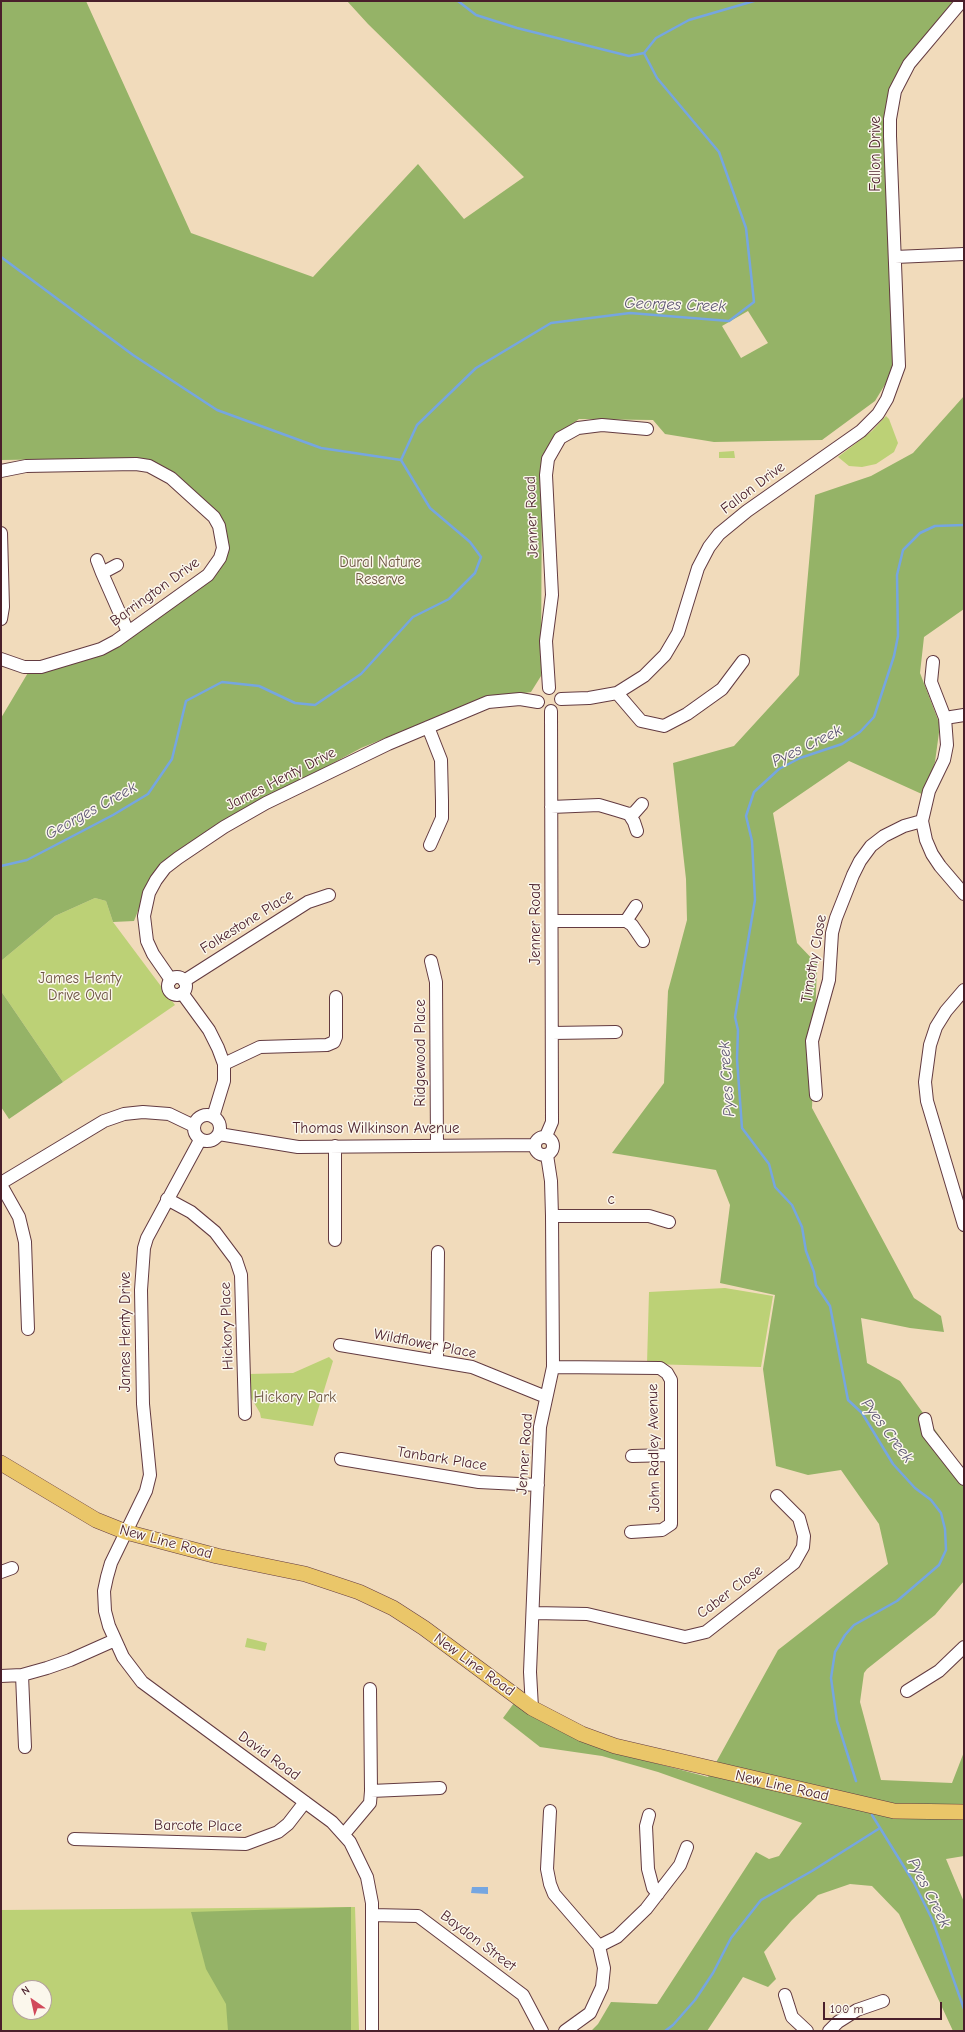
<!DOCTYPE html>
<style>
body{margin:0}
#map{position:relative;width:965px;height:2032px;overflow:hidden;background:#f1dbbb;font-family:"Comic Neue",sans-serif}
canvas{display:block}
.frame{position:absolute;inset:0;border:2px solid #4a1f2b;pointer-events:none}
.north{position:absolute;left:12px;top:1980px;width:40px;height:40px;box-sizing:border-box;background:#fbf7ec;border:1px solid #b4a19f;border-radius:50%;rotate:326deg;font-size:11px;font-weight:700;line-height:16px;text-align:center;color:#4a1f2b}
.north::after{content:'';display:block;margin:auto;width:14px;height:18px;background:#d1495b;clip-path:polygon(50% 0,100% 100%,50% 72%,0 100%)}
.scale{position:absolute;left:823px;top:2002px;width:119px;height:18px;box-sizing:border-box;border:2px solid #4a1f2b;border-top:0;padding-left:5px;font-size:12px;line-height:14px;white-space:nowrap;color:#4a1f2b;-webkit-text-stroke:3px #fbf7ec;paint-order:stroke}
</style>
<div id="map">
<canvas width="965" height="2032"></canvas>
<div class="frame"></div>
<div class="north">N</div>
<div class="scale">100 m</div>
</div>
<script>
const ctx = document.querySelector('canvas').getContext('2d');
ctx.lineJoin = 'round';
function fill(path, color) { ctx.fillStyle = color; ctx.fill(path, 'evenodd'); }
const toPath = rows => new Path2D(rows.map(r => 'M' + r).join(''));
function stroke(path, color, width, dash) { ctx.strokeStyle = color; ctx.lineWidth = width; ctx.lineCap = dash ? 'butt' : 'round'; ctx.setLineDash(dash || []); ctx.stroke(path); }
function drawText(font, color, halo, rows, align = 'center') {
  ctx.font = font + ' "Comic Neue",sans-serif'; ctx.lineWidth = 3; ctx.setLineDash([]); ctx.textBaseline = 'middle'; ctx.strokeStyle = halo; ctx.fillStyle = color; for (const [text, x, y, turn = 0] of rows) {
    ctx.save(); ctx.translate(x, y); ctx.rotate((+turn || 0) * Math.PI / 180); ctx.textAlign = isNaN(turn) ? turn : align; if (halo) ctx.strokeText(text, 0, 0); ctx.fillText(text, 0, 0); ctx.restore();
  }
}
const green = toPath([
 [886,416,889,419,898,443,894,452,876,464,862,467,849,466,838,457,872,431],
 [734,451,735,458,719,458,719,452],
 [95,898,106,901,113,922,175,1005,63,1082,1,991,1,961,55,916],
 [725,1288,773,1296,761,1367,647,1364,649,1292],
 [329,1357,333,1361,313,1426,261,1418,260,1413,249,1394,248,1374,293,1373],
 [247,1638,267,1643,265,1651,245,1647],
 [355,1907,359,2031,1,2031,1,1910],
 [20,1988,44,1988,44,2012,20,2012]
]);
const forest = toPath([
 [1,1,86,1,191,233,313,277,418,164,464,219,524,177,368,24,347,1,955,1,891,89,895,368,875,401,822,440,714,442,665,434,653,420,579,419,555,436,542,456,541,676,531,692,478,700,361,748,233,817,150,880,134,921,113,922,106,901,95,898,55,916,1,961,1,718,29,671,95,655,211,578,221,568,226,553,228,542,224,524,214,509,170,470,160,465,136,458,1,460],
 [748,311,768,343,741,358,722,326],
 [964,396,964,609,924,637,920,673,940,725,935,762,924,795,849,761,773,813,797,943,817,964,812,1108,914,1298,941,1316,944,1332,910,1328,861,1318,867,1363,900,1381,964,1470,964,1581,935,1615,867,1669,864,1673,860,1702,881,1780,952,1783,964,1752,964,1856,946,1859,964,1902,964,2031,953,2031,899,1914,872,1886,850,1884,818,1895,792,1920,764,1952,776,1979,768,1987,743,1977,707,2031,591,2031,598,2024,611,2002,657,2004,756,1852,769,1859,779,1856,802,1823,658,1772,602,1756,540,1747,503,1718,514,1703,609,1751,708,1777,778,1650,888,1564,879,1524,841,1470,808,1475,776,1466,763,1369,775,1295,720,1283,730,1205,716,1170,612,1153,664,1083,668,991,687,920,686,879,673,763,734,746,799,675,815,495,871,476,913,453],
 [1,991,63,1082,9,1119,1,1107],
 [351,1907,351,2031,228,2031,226,2004,206,1969,191,1912]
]);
const water = toPath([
 [472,1887,488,1887,488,1894,471,1893]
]);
const stream = toPath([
 [458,1,476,15,517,28,629,56,644,53],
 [1,257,133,355,217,410,321,448,401,460],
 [1,866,27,860,113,815,148,794,172,759,186,701,222,682,259,686,295,703,315,705,361,674,413,617,449,599,475,573,481,557,470,542,430,508,401,460,417,425,476,368,551,323,630,313,729,321,754,302,746,228,719,152,657,78,644,53,656,38,689,20,754,1],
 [856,1781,837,1721,831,1678,835,1652,845,1635,854,1625,897,1601,939,1565,946,1550,945,1529,941,1513,931,1500,915,1488,893,1464,862,1413,848,1400,830,1306,816,1285,814,1272,806,1251,802,1227,792,1205,775,1187,769,1164,742,1128,737,1059,738,1030,735,1017,755,900,752,841,746,816,754,792,779,769,800,758,842,744,860,732,874,717,894,656,898,636,897,575,903,550,920,533,935,526,964,525],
 [872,1815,914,1883,932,1919,964,2009],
 [665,2031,673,2025,695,2000,713,1973,731,1938,761,1900,812,1871,880,1828]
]);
const minor = toPath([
 [895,257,964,254],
 [1,471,26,466,136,464,149,466,171,478,214,517,219,526,223,548,220,558,208,575,116,641,101,649,41,667,24,667,1,659],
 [1,533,3,607,1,619],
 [97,560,102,573],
 [117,565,102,573,128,632],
 [933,662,931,682,945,718,947,745,944,760,929,791,922,821,926,840,932,854,940,866,964,894],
 [549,688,546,641,552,595,546,475,548,459,560,438,578,428,602,425,647,429],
 [617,693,641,721,664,726,687,714,722,689,743,661],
 [561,699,589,698,617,693,644,676,665,655,678,633,698,568,709,547,719,534,747,511,861,431,878,414,887,399,899,366,890,136,890,119,895,91,909,64,962,1],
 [945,718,964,715],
 [428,727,441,760,442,801,442,818,430,845],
 [551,807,599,805,616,810,629,814,634,822,637,831],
 [629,814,634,813,642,804],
 [552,921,626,921,632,925,643,941],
 [626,921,636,906],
 [431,961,436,982,437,1146],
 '168 986a9 9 0 1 1 18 0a9 9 0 1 1-18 0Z',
 [171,980,153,954,147,941,144,916,149,893,156,880,165,868,178,858,224,827,266,803,388,744,488,702,520,699,538,702],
 [184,981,308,902,329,895],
 [964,990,946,1011,936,1027,930,1045,925,1082,927,1101,964,1225],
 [182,993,209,1030,218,1048,224,1064,224,1081,213,1117],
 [552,1033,616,1032],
 [224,1064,260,1047,327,1045,334,1042,336,1037,336,997],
 [816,1095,812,1041,829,980,832,933,836,918,853,875,860,861,871,846,884,836,904,826,922,821],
 '194 1128a13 13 0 1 1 26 0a13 13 0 1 1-26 0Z',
 [219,1134,298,1147,535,1145],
 [546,1136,552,1122,551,711],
 '535 1146a9 9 0 1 1 18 0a9 9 0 1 1-18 0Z',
 [200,1140,147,1238,144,1248,141,1290,143,1404,150,1475,146,1491,111,1563,107,1577,104,1591,105,1611,109,1626,123,1657,142,1682,332,1822,350,1842,367,1877,372,1903,372,2031],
 [1,1183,104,1121,124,1114,143,1112,169,1114,194,1126],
 [1,1185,19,1217,25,1242,28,1329],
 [167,1199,191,1212,215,1232,236,1260,241,1275,245,1414],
 [552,1216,649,1216,669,1222],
 [335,1240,335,1146],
 [340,1345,472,1367,546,1397],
 [437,1361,438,1252],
 [553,1367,660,1368,667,1373,671,1380,671,1524,662,1530,631,1532],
 [925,1419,928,1433,964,1479],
 [632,1456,671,1455],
 [341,1459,479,1482,538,1485],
 [1,1572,12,1568],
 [533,1613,587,1614,685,1637,706,1632,794,1563,803,1547,804,1536,799,1518,777,1496],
 [22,1675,25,1747],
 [1,1676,22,1675,47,1668,70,1660,115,1640],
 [907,1691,939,1671,964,1647],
 [532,1708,530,1672,540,1427,553,1367,552,1216,551,1181,547,1155],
 [371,1791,440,1788],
 [550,1811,547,1869,550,1884,554,1894,599,1946,617,1937,646,1909,680,1865,687,1847],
 [649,1815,646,1826,648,1869,653,1888,658,1894],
 [344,1834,370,1803,371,1791,370,1689],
 [74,1839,246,1844,278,1832,288,1824,305,1802],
 [372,1915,418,1916,523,1995,542,2031],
 [785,1995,792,2017,807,2031],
 [565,2031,590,2013,602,1987,604,1968,599,1946],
 [829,2031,838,2022,857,2010,883,2001]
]);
const major = toPath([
 [1,1463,96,1520,126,1532,217,1556,305,1574,359,1592,393,1608,424,1628,532,1708,582,1734,615,1746,894,1811,964,1812]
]);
const streetNames = [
 ["Fallon Drive",876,154,-90],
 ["Fallon Drive",753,488,-37],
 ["Jenner Road",532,517,-92],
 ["Barrington Drive",155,592,-36],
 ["James Henty Drive",281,779,-27],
 ["Folkestone Place",247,922,-32],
 ["Jenner Road",536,924,-90],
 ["Timothy Close",814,959,-80],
 ["Ridgewood Place",421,1053,-90],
 ["Thomas Wilkinson Avenue",376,1129],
 ["c",611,1200],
 ["Hickory Place",227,1326,-92],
 ["James Henty Drive",126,1332,-90],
 ["Wildflower Place",425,1344,11],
 ["John Radley Avenue",654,1448,-91],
 ["Jenner Road",525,1454,-86],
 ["Tanbark Place",442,1459,9],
 ["New Line Road",166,1542,15],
 ["Caber Close",730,1592,-37],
 ["New Line Road",474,1665,36],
 ["David Road",269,1756,36],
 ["New Line Road",782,1786,13],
 ["Barcote Place",198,1826,1],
 ["Baydon Street",478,1941,37]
];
const parkNames = [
 ["Dural Nature",380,563],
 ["Reserve",380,580],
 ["James Henty",80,979],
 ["Drive Oval",80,996],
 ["Hickory Park",295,1398]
];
const waterNames = [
 ["Georges Creek",675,305,2],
 ["Pyes Creek",807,746,-26],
 ["Georges Creek",91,811,-29],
 ["Pyes Creek",727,1079,-94],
 ["Pyes Creek",887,1431,53],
 ["Pyes Creek",929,1893,63]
];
fill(green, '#bcd176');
fill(forest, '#95b367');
fill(water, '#76a6e0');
stroke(stream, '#76a6e0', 2.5);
stroke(minor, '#633b41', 14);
stroke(major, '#633b41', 16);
stroke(minor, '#fff', 12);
stroke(major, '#eac669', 15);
drawText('15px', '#4a1f2b', '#fbf7ec', streetNames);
drawText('15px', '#6c5442', '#fbf7ec', parkNames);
drawText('italic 16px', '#5c5573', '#fbf7ec', waterNames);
</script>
